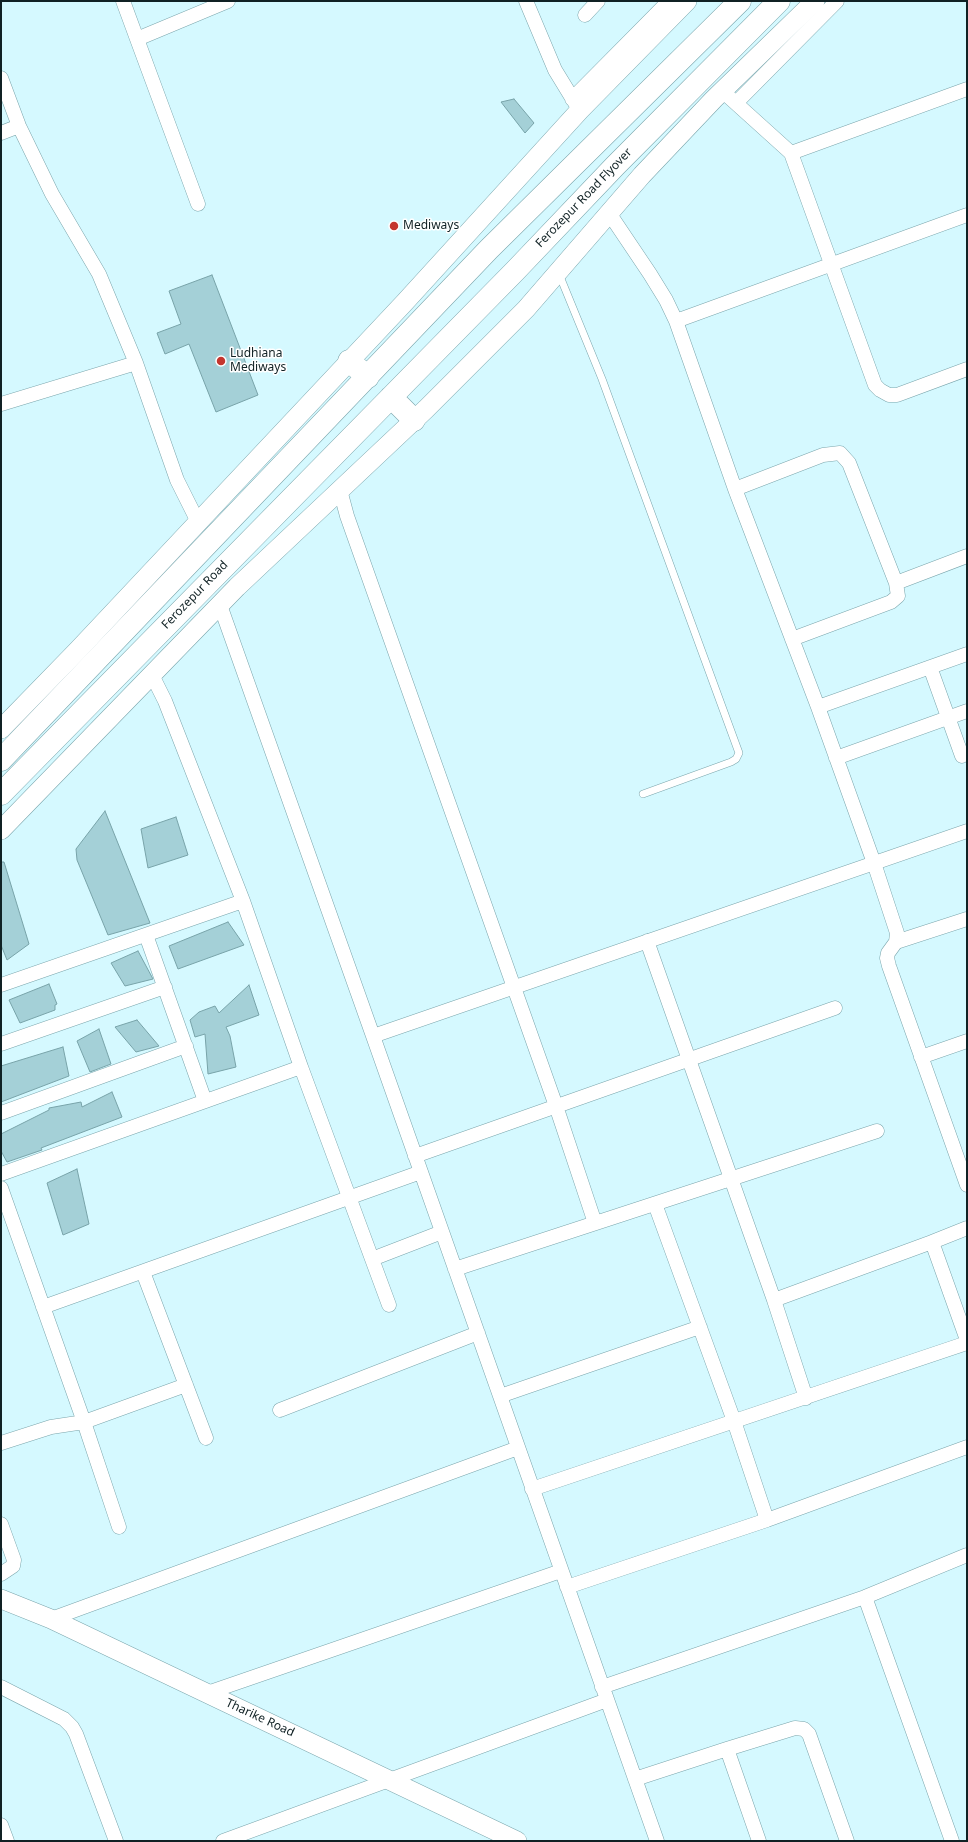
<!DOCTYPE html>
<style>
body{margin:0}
#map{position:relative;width:968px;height:1842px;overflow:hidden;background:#d5f9ff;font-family:"Noto Sans",sans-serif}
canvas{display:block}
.frame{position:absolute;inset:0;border:2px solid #102124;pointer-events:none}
</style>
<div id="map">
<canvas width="968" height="1842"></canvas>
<div class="frame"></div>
</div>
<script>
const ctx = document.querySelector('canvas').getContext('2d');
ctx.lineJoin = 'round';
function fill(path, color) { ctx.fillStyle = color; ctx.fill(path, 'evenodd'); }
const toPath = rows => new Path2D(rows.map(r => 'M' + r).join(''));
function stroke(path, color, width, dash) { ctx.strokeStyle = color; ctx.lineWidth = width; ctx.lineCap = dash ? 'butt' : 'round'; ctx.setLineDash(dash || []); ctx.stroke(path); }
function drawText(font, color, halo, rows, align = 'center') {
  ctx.font = font + ' "Noto Sans",sans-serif'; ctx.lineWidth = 3; ctx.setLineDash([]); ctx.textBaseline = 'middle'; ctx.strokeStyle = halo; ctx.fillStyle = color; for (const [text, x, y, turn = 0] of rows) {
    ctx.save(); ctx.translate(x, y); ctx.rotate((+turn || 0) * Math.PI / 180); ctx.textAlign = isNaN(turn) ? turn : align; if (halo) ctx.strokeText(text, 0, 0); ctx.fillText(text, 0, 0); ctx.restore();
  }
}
const building = toPath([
 [514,99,534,123,525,133,501,102,514,99],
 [212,275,258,395,216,412,189,344,165,354,157,333,181,324,169,291,212,275],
 [105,811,150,923,108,935,77,860,76,849,105,811],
 [176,817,188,855,148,868,141,829,176,817],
 [1,862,4,862,29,944,7,960,1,945,1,862],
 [228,922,244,945,178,969,169,946,228,922],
 [138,951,153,979,125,986,111,963,138,951],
 [49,984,57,1004,55,1005,55,1010,20,1023,9,1000,49,984],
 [249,985,259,1015,226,1027,230,1036,236,1067,208,1074,205,1034,195,1037,190,1020,199,1012,215,1006,219,1013,249,985],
 [137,1020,159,1046,136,1052,115,1027,137,1020],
 [99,1029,111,1064,90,1072,77,1041,99,1029],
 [63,1047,69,1076,1,1102,1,1066,63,1047],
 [112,1092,122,1117,41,1148,42,1150,7,1162,1,1151,1,1134,49,1110,49,1108,81,1102,82,1107,112,1092],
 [77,1169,89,1224,63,1235,47,1183,77,1169]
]);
const lane = toPath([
 [559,274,602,379,739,753,736,759,731,762,643,794]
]);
const street = toPath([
 [123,1,137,39,228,1],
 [526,1,555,70,577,106],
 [585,15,598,1],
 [137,39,198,204],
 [1,78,19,126,52,194,99,274,136,363,177,480,198,522],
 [967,89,791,153,875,385,880,390,889,395,897,395,967,369],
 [729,97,791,153],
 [572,99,669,1],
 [736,103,837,1],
 [1,133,19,126],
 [609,213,650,274,666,300,676,321,735,489,818,707,874,863,897,933,896,942,888,953,887,958,889,966,967,1185],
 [676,321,967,215],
 [1,404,136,363],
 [735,489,823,455,840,453,849,463,896,583,898,596,891,602,792,639],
 [340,490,347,516,556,1106,595,1223],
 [896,583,967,556],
 [220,605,373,1036],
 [930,667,962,756],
 [818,707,967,654],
 [836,758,967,711],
 [146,935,205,1101],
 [647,941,774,1300,806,1398],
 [896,942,967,919],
 [1,985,243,901],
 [1,1044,165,987],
 [921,1057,967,1041],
 [301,1067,389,1305],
 [1,1113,186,1046],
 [415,1156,835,1008],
 [1,1174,301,1067,243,901,165,701,152,675],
 [1,1188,84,1422,119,1527],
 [655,1204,734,1421,767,1520],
 [967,1228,932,1242,967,1340],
 [372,1259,442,1232],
 [455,1269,877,1131],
 [143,1272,206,1438],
 [774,1300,932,1242],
 [43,1307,421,1172],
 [500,1396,700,1327],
 [280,1410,478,1333],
 [1,1443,51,1427,84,1422,186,1385],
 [532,1489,967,1343],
 [1,1524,14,1560,13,1566,1,1574],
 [567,1587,767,1520,967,1447],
 [865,1597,952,1841],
 [51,1619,518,1448],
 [1,1687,64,1719,72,1727,76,1734,116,1841],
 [602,1687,865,1597,967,1555],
 [207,1693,561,1571],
 [727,1749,759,1841],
 [635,1779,727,1749,795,1728,804,1729,809,1734,847,1841],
 [1,1825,7,1841],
 [223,1841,607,1700],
 [657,1841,373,1036,967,831]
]);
const secondary = toPath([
 [1,729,78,650,405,302,580,110,687,1],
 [1,830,237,587,426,409,526,309,642,175,714,99,815,1],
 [1,1599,51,1619,517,1841]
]);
const highway = toPath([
 [349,361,368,377],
 [391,397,414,420],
 [1,760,489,249,740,1],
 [1,794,515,271,615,166,779,1]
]);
const markers = [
 [394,226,5,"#c4362e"],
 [221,361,5,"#c4362e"]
];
const streetNames = [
 ["Ferozepur Road Flyover",584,198,-46],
 ["Ferozepur Road",195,595,-46],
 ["Tharike Road",260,1718,25]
];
const poiNames = [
 ["Mediways",403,226],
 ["Ludhiana",230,354],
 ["Mediways",230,368]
];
fill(building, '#a4d0d7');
stroke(building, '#78a3a9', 1);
stroke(lane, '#7aa5ac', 8);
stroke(street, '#7aa5ac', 15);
stroke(secondary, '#7aa5ac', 20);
stroke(highway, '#7aa5ac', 23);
stroke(lane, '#fff', 7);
stroke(street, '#fff', 14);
stroke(secondary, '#fff', 19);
stroke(highway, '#fff', 22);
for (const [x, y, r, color] of markers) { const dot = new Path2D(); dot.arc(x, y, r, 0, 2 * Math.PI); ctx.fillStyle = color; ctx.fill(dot); stroke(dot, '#fff', 1.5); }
drawText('12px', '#102124', '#fff', streetNames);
drawText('12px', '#102124', '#fff', poiNames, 'left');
</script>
